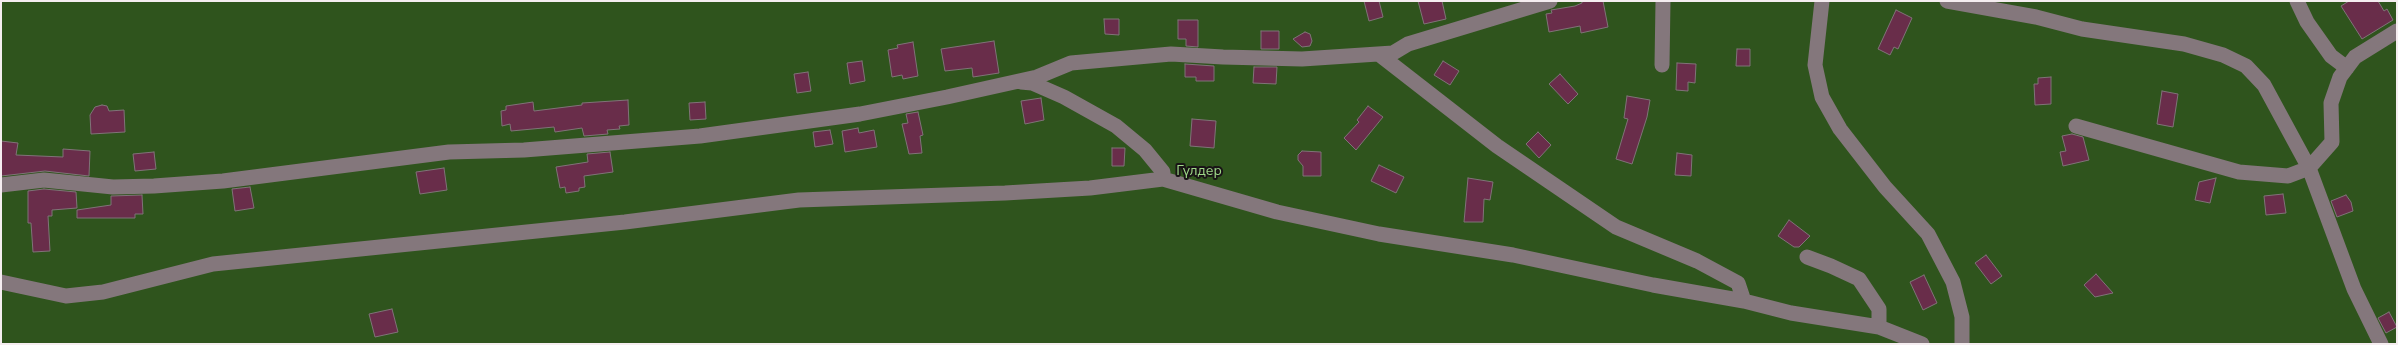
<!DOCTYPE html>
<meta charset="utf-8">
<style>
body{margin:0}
#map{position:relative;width:2398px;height:345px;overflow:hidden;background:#352a2f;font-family:"Nunito Sans",sans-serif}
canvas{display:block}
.frame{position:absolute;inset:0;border:2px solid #f5edf0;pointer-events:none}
</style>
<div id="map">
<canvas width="2398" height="345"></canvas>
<div class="frame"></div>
</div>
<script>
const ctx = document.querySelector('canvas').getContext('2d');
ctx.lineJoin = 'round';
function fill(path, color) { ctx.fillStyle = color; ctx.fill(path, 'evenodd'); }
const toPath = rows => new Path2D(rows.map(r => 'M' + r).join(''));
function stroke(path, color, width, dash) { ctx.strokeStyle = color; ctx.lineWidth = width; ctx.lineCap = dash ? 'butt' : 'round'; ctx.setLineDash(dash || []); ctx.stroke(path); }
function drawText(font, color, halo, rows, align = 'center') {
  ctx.font = font + ' "Nunito Sans",sans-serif'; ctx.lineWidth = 4; ctx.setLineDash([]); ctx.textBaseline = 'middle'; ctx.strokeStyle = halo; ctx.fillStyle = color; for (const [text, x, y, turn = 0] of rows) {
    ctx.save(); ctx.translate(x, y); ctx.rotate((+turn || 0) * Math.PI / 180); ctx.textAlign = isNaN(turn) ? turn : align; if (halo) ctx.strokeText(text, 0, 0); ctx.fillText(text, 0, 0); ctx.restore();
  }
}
const green = toPath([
 [1,1,2397,1,2397,344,1,344]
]);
const building = toPath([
 [1364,1,1379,1,1383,17,1369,21,1364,1],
 [1418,1,1442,1,1446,19,1424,24,1418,1],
 [1582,1,1603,1,1608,27,1581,33,1580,26,1549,32,1546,14,1552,13,1551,10,1575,6,1582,3,1582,1],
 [2349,1,2378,1,2384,11,2387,9,2393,20,2362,39,2341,6,2349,1],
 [1896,10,1912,18,1898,49,1894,47,1890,55,1878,49,1896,10],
 [1104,19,1119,19,1119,35,1105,34,1104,19],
 [1178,20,1198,20,1198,47,1186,46,1186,39,1178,39,1178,20],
 [1261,31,1279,31,1279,49,1261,49,1261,31],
 [1305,32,1310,34,1312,41,1310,46,1302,47,1293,39,1305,32],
 [994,41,999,73,973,77,972,68,945,71,941,49,994,41],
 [913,42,918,76,903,79,902,75,892,77,888,50,898,48,897,45,913,42],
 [1737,49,1750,49,1750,66,1736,66,1737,49],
 [862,61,865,81,850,84,847,63,862,61],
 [1443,61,1459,71,1450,85,1434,75,1443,61],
 [1677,63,1696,64,1695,83,1688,82,1688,91,1676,90,1677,63],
 [1185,64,1214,66,1214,81,1196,81,1196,77,1185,77,1185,64],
 [1254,67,1277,67,1276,84,1253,83,1254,67],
 [808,72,811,91,797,93,794,74,808,72],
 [1560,74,1578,94,1568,104,1549,84,1560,74],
 [2051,77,2051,104,2035,105,2034,84,2038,84,2038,78,2051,77],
 [2162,91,2178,94,2173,127,2157,124,2162,91],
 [1627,96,1650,100,1647,117,1632,164,1616,159,1628,119,1624,118,1627,96],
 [1041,98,1044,120,1025,124,1021,101,1041,98],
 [628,100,629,125,619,126,620,129,607,130,608,134,584,136,582,128,555,132,554,127,511,131,510,124,502,126,501,111,506,110,506,106,533,102,534,111,582,105,582,103,628,100],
 [705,102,706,119,690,120,689,103,705,102],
 [102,105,107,106,109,111,124,110,125,132,91,134,90,115,95,107,102,105],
 [1368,106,1383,117,1356,150,1344,138,1359,122,1357,120,1368,106],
 [918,112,923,135,920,136,922,153,909,154,902,124,908,123,906,114,918,112],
 [1192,119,1216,121,1214,148,1190,146,1192,119],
 [858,128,859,133,874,130,877,147,845,152,842,131,858,128],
 [830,130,833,144,815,147,813,132,830,130],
 [1538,132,1551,145,1539,158,1526,144,1538,132],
 [2072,134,2083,137,2089,160,2063,166,2060,152,2066,151,2062,136,2072,134],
 [1,141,18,143,16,155,63,157,63,149,90,151,89,176,45,171,1,176,1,141],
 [1112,148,1125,148,1124,166,1112,166,1112,148],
 [1302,151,1321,152,1321,176,1303,176,1303,166,1298,160,1298,155,1302,151],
 [154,152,156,169,135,171,133,154,154,152],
 [610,152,613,172,584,176,585,187,579,188,579,191,566,193,565,187,560,188,556,167,588,162,587,154,610,152],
 [1677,153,1692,155,1691,176,1675,175,1677,153],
 [1379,165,1404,177,1396,193,1371,181,1379,165],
 [444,168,447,190,420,194,416,172,444,168],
 [1468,178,1493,182,1490,200,1484,199,1483,222,1464,222,1468,178],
 [2216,178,2210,203,2195,200,2199,182,2216,178],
 [250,187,254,208,235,211,232,189,250,187],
 [44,189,76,192,77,208,52,210,52,216,48,216,50,251,33,252,31,223,28,223,28,191,44,189],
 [2283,194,2286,213,2266,215,2264,196,2283,194],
 [142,195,143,214,135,214,135,218,77,218,77,210,111,205,111,196,142,195],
 [2346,195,2351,202,2353,211,2337,217,2331,201,2346,195],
 [1789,220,1810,236,1799,247,1794,247,1778,236,1789,220],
 [1986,255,2002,276,1991,284,1975,263,1986,255],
 [2096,274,2113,293,2095,297,2084,285,2096,274],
 [1924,275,1937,303,1923,310,1910,282,1924,275],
 [392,309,398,332,375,337,369,314,392,309],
 [2389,312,2397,327,2386,333,2378,318,2389,312]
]);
const street = toPath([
 [1822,1,1815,65,1822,97,1840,129,1885,187,1928,234,1953,282,1962,317,1962,344],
 [1947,1,2036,17,2082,29,2184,44,2223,55,2246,66,2264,85,2309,168,2354,289,2381,344],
 [2297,1,2307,22,2331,56,2347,68],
 [1380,55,1497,146,1616,227,1697,261,1738,283,1744,301],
 [1662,65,1663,1],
 [1021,82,1032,83,1064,97,1116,126,1145,150,1163,172,1163,179],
 [2076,126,2239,172,2288,176,2309,168,2332,142,2331,103,2340,77,2355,57,2397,31],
 [1,185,44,180,113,187,154,186,223,181,449,152,524,150,700,136,860,114,947,97,1037,77,1071,63,1171,54,1223,57,1302,59,1393,53,1408,44,1550,1],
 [1807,257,1831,266,1859,279,1879,309,1879,327],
 [1,282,66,296,103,292,213,264,625,222,799,200,1005,193,1090,188,1163,179,1277,212,1379,234,1513,255,1653,285,1744,301,1791,313,1879,327,1922,344]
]);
const parkNames = [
 ["Гүлдер",1199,172]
];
fill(green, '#2f541d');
fill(building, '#692d4a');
stroke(building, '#807378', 1);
stroke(street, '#84777c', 15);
drawText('14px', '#9fd988', '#191416', parkNames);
</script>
